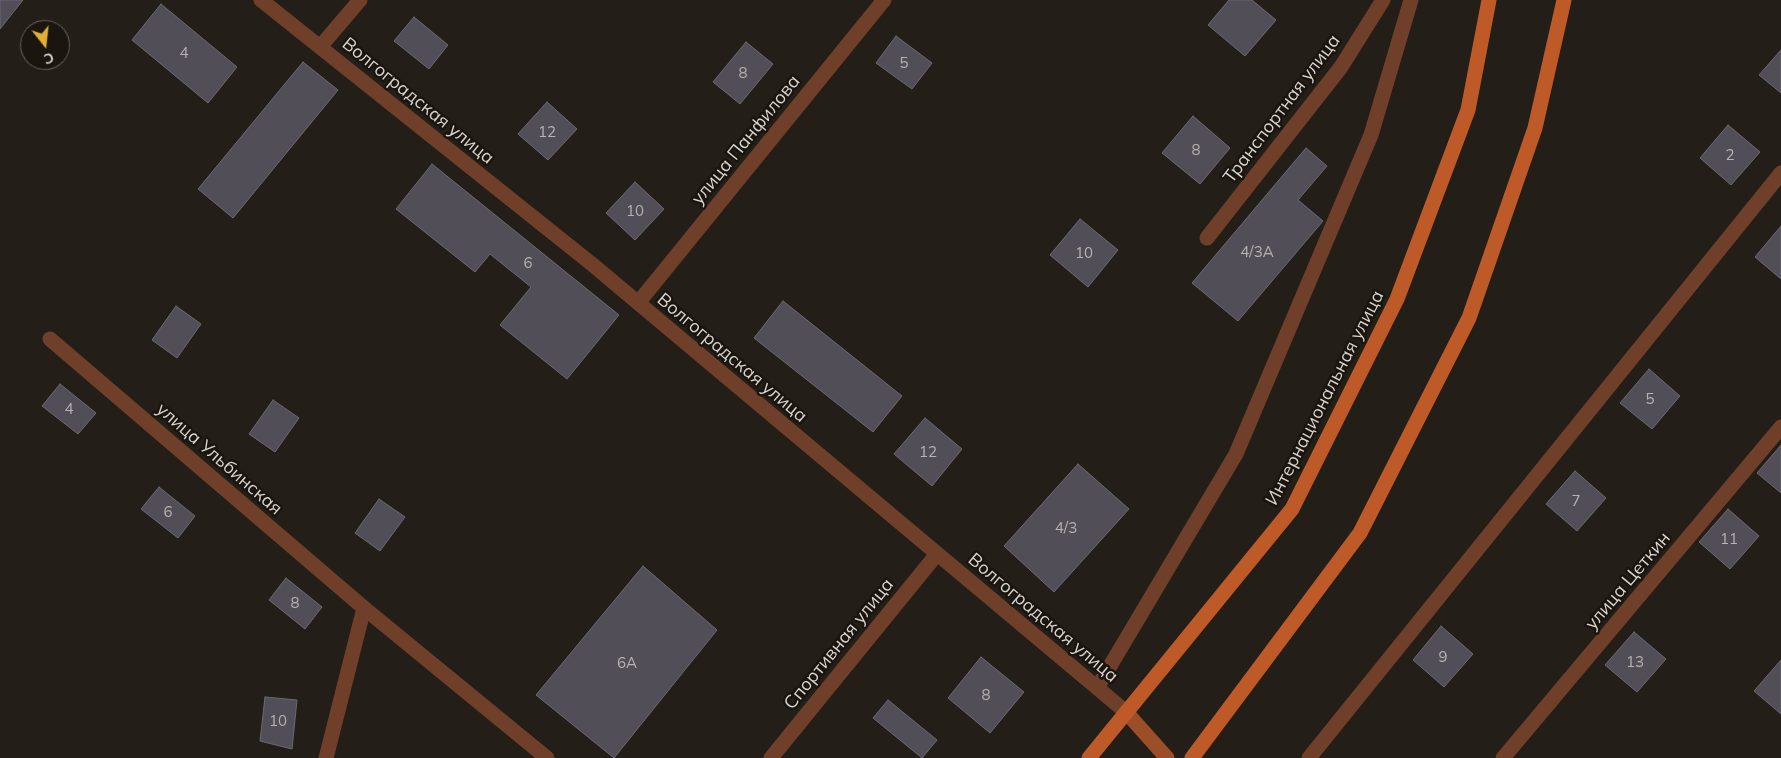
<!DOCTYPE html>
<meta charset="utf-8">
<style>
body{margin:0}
#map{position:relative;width:1781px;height:758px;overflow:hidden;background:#241e18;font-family:Mulish,sans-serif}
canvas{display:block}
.north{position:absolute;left:20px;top:20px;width:50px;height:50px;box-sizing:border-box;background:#1b150f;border:1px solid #67625d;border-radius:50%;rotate:164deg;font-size:14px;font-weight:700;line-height:20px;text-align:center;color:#d9d5d1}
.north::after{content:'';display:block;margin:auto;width:18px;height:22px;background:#e0b034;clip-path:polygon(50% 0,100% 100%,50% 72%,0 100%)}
</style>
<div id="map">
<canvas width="1781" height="758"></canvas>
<div class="north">С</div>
</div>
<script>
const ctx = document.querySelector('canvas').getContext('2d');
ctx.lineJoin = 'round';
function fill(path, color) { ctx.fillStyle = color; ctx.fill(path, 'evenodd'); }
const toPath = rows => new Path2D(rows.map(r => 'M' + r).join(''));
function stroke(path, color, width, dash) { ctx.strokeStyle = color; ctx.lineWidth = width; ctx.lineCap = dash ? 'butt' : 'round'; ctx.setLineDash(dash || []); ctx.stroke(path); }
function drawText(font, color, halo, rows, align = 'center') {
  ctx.font = font + ' Mulish,sans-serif'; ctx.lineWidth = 5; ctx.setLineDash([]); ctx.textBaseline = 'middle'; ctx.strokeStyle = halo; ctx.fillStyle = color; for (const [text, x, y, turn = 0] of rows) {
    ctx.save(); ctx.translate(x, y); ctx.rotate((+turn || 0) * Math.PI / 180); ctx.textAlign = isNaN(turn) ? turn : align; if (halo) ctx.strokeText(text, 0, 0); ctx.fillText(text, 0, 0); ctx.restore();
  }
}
const building = toPath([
 [0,0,23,0,0,29,0,0],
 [1229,0,1252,0,1276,20,1245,56,1208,25,1229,0],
 [161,4,237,67,208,103,132,40,161,4],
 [414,17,448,45,429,69,394,41,414,17],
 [896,36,932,63,912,89,876,63,896,36],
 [746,42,773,64,740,104,713,82,746,42],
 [1781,50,1781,93,1759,75,1781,50],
 [303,62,338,90,233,218,198,189,303,62],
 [547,102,577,129,548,160,518,134,547,102],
 [1193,116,1230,148,1200,184,1162,153,1193,116],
 [1728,125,1760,152,1731,185,1700,158,1728,125],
 [1306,148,1327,166,1298,200,1323,221,1238,321,1192,283,1306,148],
 [432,164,619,315,567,379,500,325,531,287,490,254,475,272,396,209,432,164],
 [635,182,664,209,635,240,606,213,635,182],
 [1080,219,1118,250,1088,287,1050,255,1080,219],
 [1781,226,1781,279,1755,257,1781,226],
 [783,301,902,396,873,432,754,338,783,301],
 [176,306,201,324,177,358,152,340,176,306],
 [1649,369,1680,396,1652,429,1620,403,1649,369],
 [60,384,96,413,78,434,42,406,60,384],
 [273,400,299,418,275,452,249,434,273,400],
 [925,418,962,449,932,486,894,454,925,418],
 [1781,445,1781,493,1757,473,1781,445],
 [1078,464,1129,509,1054,592,1004,546,1078,464],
 [1575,471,1606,498,1577,531,1546,504,1575,471],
 [159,487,195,516,178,538,141,509,159,487],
 [379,499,405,517,380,551,355,533,379,499],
 [1728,509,1759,536,1730,569,1699,542,1728,509],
 [643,566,717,630,614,758,536,695,643,566],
 [286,578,322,607,305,629,269,600,286,578],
 [1441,626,1473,654,1444,687,1413,660,1441,626],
 [1634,632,1666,659,1637,692,1605,665,1634,632],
 [981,657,1024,692,990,733,948,698,981,657],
 [1781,660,1781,714,1754,691,1781,660],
 [265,697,297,700,292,749,260,741,265,697],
 [888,700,937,740,922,758,873,718,888,700]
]);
const lane = toPath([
 [364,608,547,758]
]);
const street = toPath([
 [261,0,593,265,1126,712],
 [320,47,360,0],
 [1207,238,1341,67,1383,0],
 [638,303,884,0],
 [50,339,364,608,326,758],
 [1097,688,1236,454,1371,135,1411,0],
 [771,758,937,554],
 [1309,758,1781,173],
 [1503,758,1781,427]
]);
const secondary = toPath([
 [1126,712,1167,758]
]);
const primary = toPath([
 [1089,758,1292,509,1397,299,1468,110,1489,0],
 [1192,758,1360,533,1469,318,1535,128,1564,0]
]);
const numberNames = [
 ["4",184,53],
 ["5",904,63],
 ["8",743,73],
 ["12",547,132],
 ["8",1196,150],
 ["2",1730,155],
 ["10",635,211],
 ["4/3А",1257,252],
 ["10",1084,253],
 ["6",528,263],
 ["5",1650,399],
 ["4",69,409],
 ["12",928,452],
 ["7",1576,501],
 ["6",168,512],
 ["4/3",1066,528],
 ["11",1729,539],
 ["8",295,603],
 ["9",1443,657],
 ["13",1635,662],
 ["6А",627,663],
 ["8",986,695],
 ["10",278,721]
];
const streetNames = [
 ["Волгоградская улица",418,101,39],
 ["Транспортная улица",1282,109,-53],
 ["улица Панфилова",746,140,-51],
 ["Волгоградская улица",732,358,40],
 ["Интернациональная улица",1325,398,-63],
 ["улица Ульбинская",219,459,41],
 ["улица Цеткин",1628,581,-50],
 ["Волгоградская улица",1043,618,40],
 ["Спортивная улица",839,644,-51]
];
fill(building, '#524e57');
stroke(building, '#6d6972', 1);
stroke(lane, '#6f3f29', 15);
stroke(street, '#6f3f29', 15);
stroke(secondary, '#9c4e29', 15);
stroke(primary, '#be5a27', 15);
drawText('15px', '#b7b3b2', null, numberNames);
drawText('18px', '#d9d5d1', '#1b150f', streetNames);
</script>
